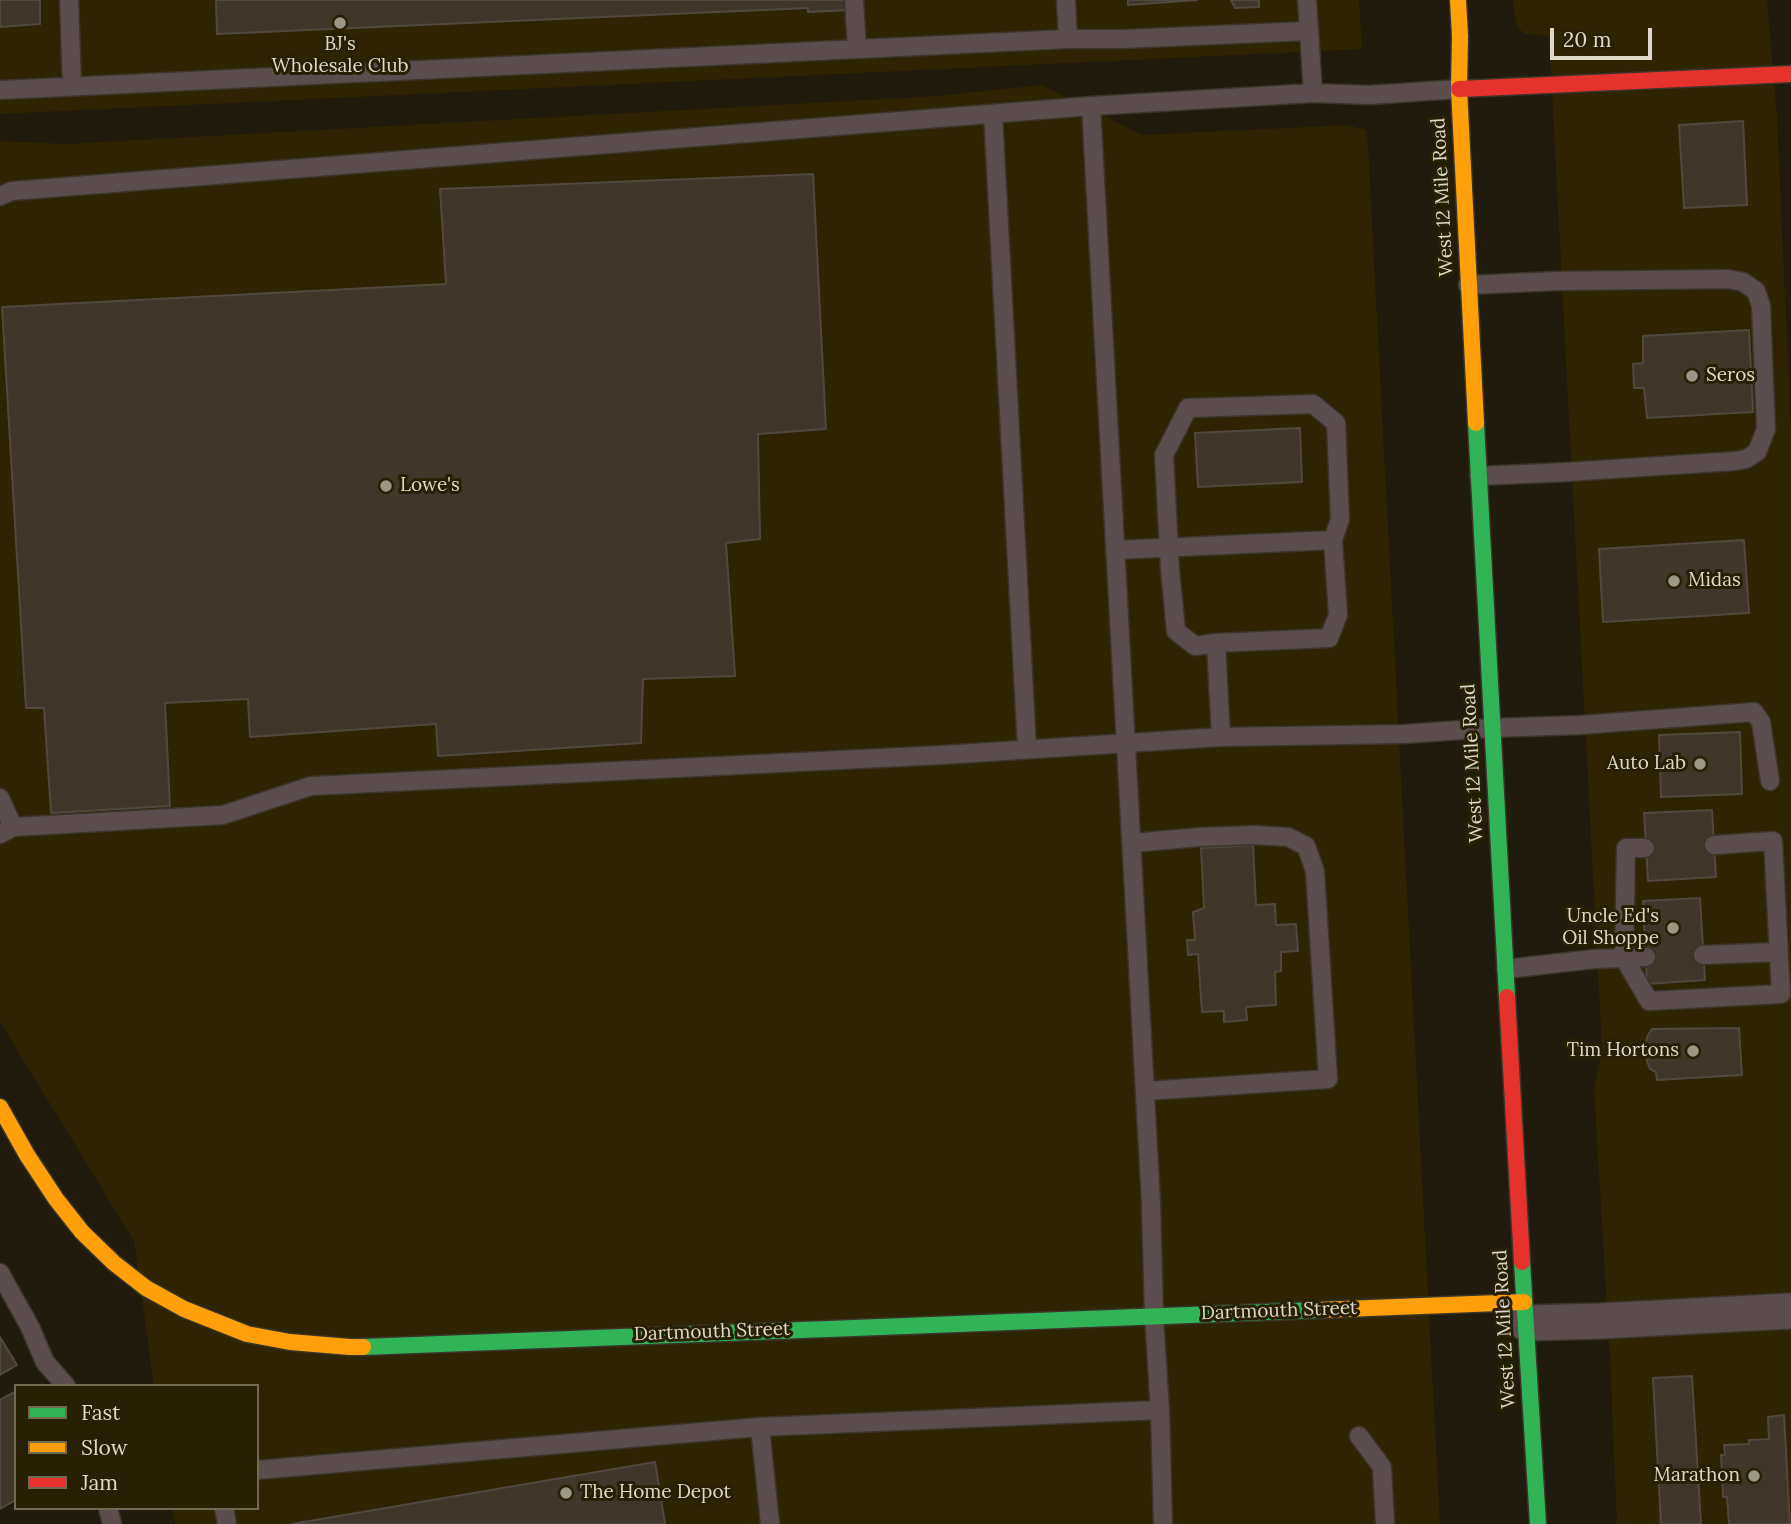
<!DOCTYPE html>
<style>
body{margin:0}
#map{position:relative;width:1791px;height:1524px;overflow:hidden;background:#201b0c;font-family:Lora,serif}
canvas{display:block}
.legend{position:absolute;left:14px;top:1384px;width:245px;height:126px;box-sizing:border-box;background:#282004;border:2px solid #706a52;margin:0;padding:9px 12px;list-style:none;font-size:21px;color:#ddd8c8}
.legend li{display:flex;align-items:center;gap:14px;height:35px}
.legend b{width:35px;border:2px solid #706a52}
.scale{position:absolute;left:1550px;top:28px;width:102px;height:32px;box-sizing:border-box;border:4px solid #ddd8c8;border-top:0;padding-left:9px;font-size:21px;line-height:24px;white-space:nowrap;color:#ddd8c8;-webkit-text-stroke:5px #282004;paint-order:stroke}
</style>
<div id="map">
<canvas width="1791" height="1524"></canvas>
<ul class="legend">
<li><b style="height:9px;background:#30b455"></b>Fast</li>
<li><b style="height:9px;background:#ff9f0a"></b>Slow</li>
<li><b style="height:9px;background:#e5322d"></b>Jam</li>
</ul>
<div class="scale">20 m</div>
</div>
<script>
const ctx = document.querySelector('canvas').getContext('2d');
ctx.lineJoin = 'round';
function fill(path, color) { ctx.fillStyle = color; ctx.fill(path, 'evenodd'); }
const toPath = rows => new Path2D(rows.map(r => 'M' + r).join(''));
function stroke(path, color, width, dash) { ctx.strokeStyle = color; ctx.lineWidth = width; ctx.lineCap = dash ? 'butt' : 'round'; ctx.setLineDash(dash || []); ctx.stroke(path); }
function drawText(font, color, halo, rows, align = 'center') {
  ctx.font = font + ' Lora,serif'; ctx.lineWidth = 6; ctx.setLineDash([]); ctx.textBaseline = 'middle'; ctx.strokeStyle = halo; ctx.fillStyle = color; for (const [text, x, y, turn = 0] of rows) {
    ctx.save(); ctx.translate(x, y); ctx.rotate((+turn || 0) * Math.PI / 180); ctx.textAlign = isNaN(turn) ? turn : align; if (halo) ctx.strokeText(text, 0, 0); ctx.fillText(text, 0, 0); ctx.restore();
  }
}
const built = toPath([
 [0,0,1359,0,1362,49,0,114],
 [1513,0,1767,0,1777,117,1791,429,1791,1524,1617,1524,1610,1358,1594,1090,1602,1048,1549,36,1525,34,1518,28,1514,14],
 [1041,85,1143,135,1348,125,1365,130,1368,145,1440,1524,175,1524,172,1508,257,1508,257,1386,154,1386,134,1241,0,1022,0,141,65,144,937,96]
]);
const building = toPath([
 [0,0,40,0,40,24,0,27,0,0],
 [216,0,848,0,849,10,808,12,808,8,217,34,216,0],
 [1128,0,1197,0,1128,5,1128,0],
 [1231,0,1259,0,1259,7,1235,8,1231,0],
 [1743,121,1747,205,1684,208,1679,125,1743,121],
 [813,174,826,429,758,434,760,539,726,543,735,676,643,679,641,743,438,756,436,724,250,737,248,699,165,703,170,806,51,813,44,708,26,708,2,307,446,284,440,189,813,174],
 [1749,330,1753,412,1647,418,1644,388,1634,388,1633,364,1643,363,1643,336,1749,330],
 [1300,428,1302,482,1198,487,1195,433,1300,428],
 [1744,540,1749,613,1603,622,1599,549,1744,540],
 [1740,732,1742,794,1661,797,1659,735,1740,732],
 [1712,810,1716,877,1648,881,1644,813,1712,810],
 [1253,845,1256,905,1275,904,1276,925,1296,924,1298,951,1281,952,1281,971,1275,972,1276,1005,1246,1007,1247,1020,1224,1022,1224,1011,1202,1012,1198,954,1188,955,1187,940,1195,940,1193,912,1204,908,1201,848,1253,845],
 [1700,898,1705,980,1647,984,1643,901,1700,898],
 [1739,1028,1742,1075,1657,1080,1656,1072,1650,1069,1646,1058,1645,1045,1648,1035,1652,1029,1739,1028],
 [0,1337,17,1365,0,1375,0,1337],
 [1692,1376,1701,1524,1661,1524,1653,1378,1692,1376],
 [16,1391,16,1500,0,1509,0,1400,16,1391],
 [1784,1415,1790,1524,1729,1524,1727,1497,1723,1497,1721,1455,1725,1455,1724,1445,1749,1444,1749,1440,1769,1439,1768,1417,1784,1415],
 [655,1462,665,1524,292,1524,655,1462]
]);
const lane = toPath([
 [69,0,72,86],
 [854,0,857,49],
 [1066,0,1068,39],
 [1307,0,1313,93],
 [0,90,1068,39,1123,39,1309,31],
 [1091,106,1151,1203,1154,1316,1160,1410,1163,1524],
 [993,114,1027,749],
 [0,196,12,191,1091,106,1313,93,1369,95,1459,89],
 [1468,285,1557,281,1728,279,1743,282,1756,291,1761,306,1766,429,1757,452,1746,459,1735,461,1567,472,1479,476],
 [1115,550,1333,540],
 [1216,643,1195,646,1176,631,1170,570,1164,455,1188,408,1313,404,1336,423,1340,519,1333,540,1338,615,1329,638,1216,643,1221,737],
 [0,798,13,827],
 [0,834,13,827,223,815,311,786,942,755,1221,737,1404,734,1491,728,1580,725,1754,712,1761,722,1770,781],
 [1132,843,1200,837,1254,835,1288,837,1306,846,1315,871,1328,1079,1145,1091],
 [1703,955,1778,952],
 [1646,957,1624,958,1649,1001,1781,994,1773,841,1714,845],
 [1506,969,1594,959,1624,958,1626,848,1645,848],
 [0,1273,30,1327,45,1362,66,1386],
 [760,1427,770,1524],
 [1359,1436,1382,1467,1385,1524],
 [257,1470,760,1427,1160,1410],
 [108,1508,112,1524],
 [224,1508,227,1524]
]);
const street = toPath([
 [1526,1323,1600,1321,1791,1311]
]);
const fast = toPath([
 [1476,423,1507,997],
 [1522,1262,1538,1524],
 [363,1347,1319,1310]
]);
const slow = toPath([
 [1458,0,1460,36,1459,89,1476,423],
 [0,1107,27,1155,56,1199,82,1232,114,1263,146,1288,184,1309,247,1334,290,1342,350,1347,363,1347],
 [1319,1310,1524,1302]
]);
const jam = toPath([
 [1459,89,1791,74],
 [1507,997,1522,1262]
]);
const markers = [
 [340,23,7,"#9b9686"],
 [1692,376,7,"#9b9686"],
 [386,486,7,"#9b9686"],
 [1674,581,7,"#9b9686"],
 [1700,764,7,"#9b9686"],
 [1673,928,7,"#9b9686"],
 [1693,1051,7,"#9b9686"],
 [1754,1476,7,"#9b9686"],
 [566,1493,7,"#9b9686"]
];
const poiNames = [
 ["BJ's",340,45,"center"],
 ["Wholesale Club",340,67,"center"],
 ["Seros",1706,376],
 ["Lowe's",400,486],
 ["Midas",1688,581],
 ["Auto Lab",1686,764,"right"],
 ["Uncle Ed's",1659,917,"right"],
 ["Oil Shoppe",1659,939,"right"],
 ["Tim Hortons",1679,1051,"right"],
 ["Marathon",1740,1476,"right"],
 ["The Home Depot",580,1493]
];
const streetNames = [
 ["West 12 Mile Road",1443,197,-93],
 ["West 12 Mile Road",1473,763,-93],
 ["Dartmouth Street",1279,1311,-2],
 ["West 12 Mile Road",1505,1329,-93],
 ["Dartmouth Street",712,1332,-2]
];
fill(built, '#2e2402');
fill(building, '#40362a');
stroke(building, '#50493f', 2);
stroke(lane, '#393528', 21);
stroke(street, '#393528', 38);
stroke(fast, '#393528', 19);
stroke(slow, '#393528', 19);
stroke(jam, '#393528', 19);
stroke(lane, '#5b4d4e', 18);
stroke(street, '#5b4d4e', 35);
stroke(fast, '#30b455', 16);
stroke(slow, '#ff9f0a', 16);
stroke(jam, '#e5322d', 16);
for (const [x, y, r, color] of markers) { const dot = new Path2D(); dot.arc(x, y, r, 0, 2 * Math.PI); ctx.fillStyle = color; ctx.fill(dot); stroke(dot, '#282004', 2.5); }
drawText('19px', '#ddd8c8', '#282004', poiNames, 'left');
drawText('19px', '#ddd8c8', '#282004', streetNames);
</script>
